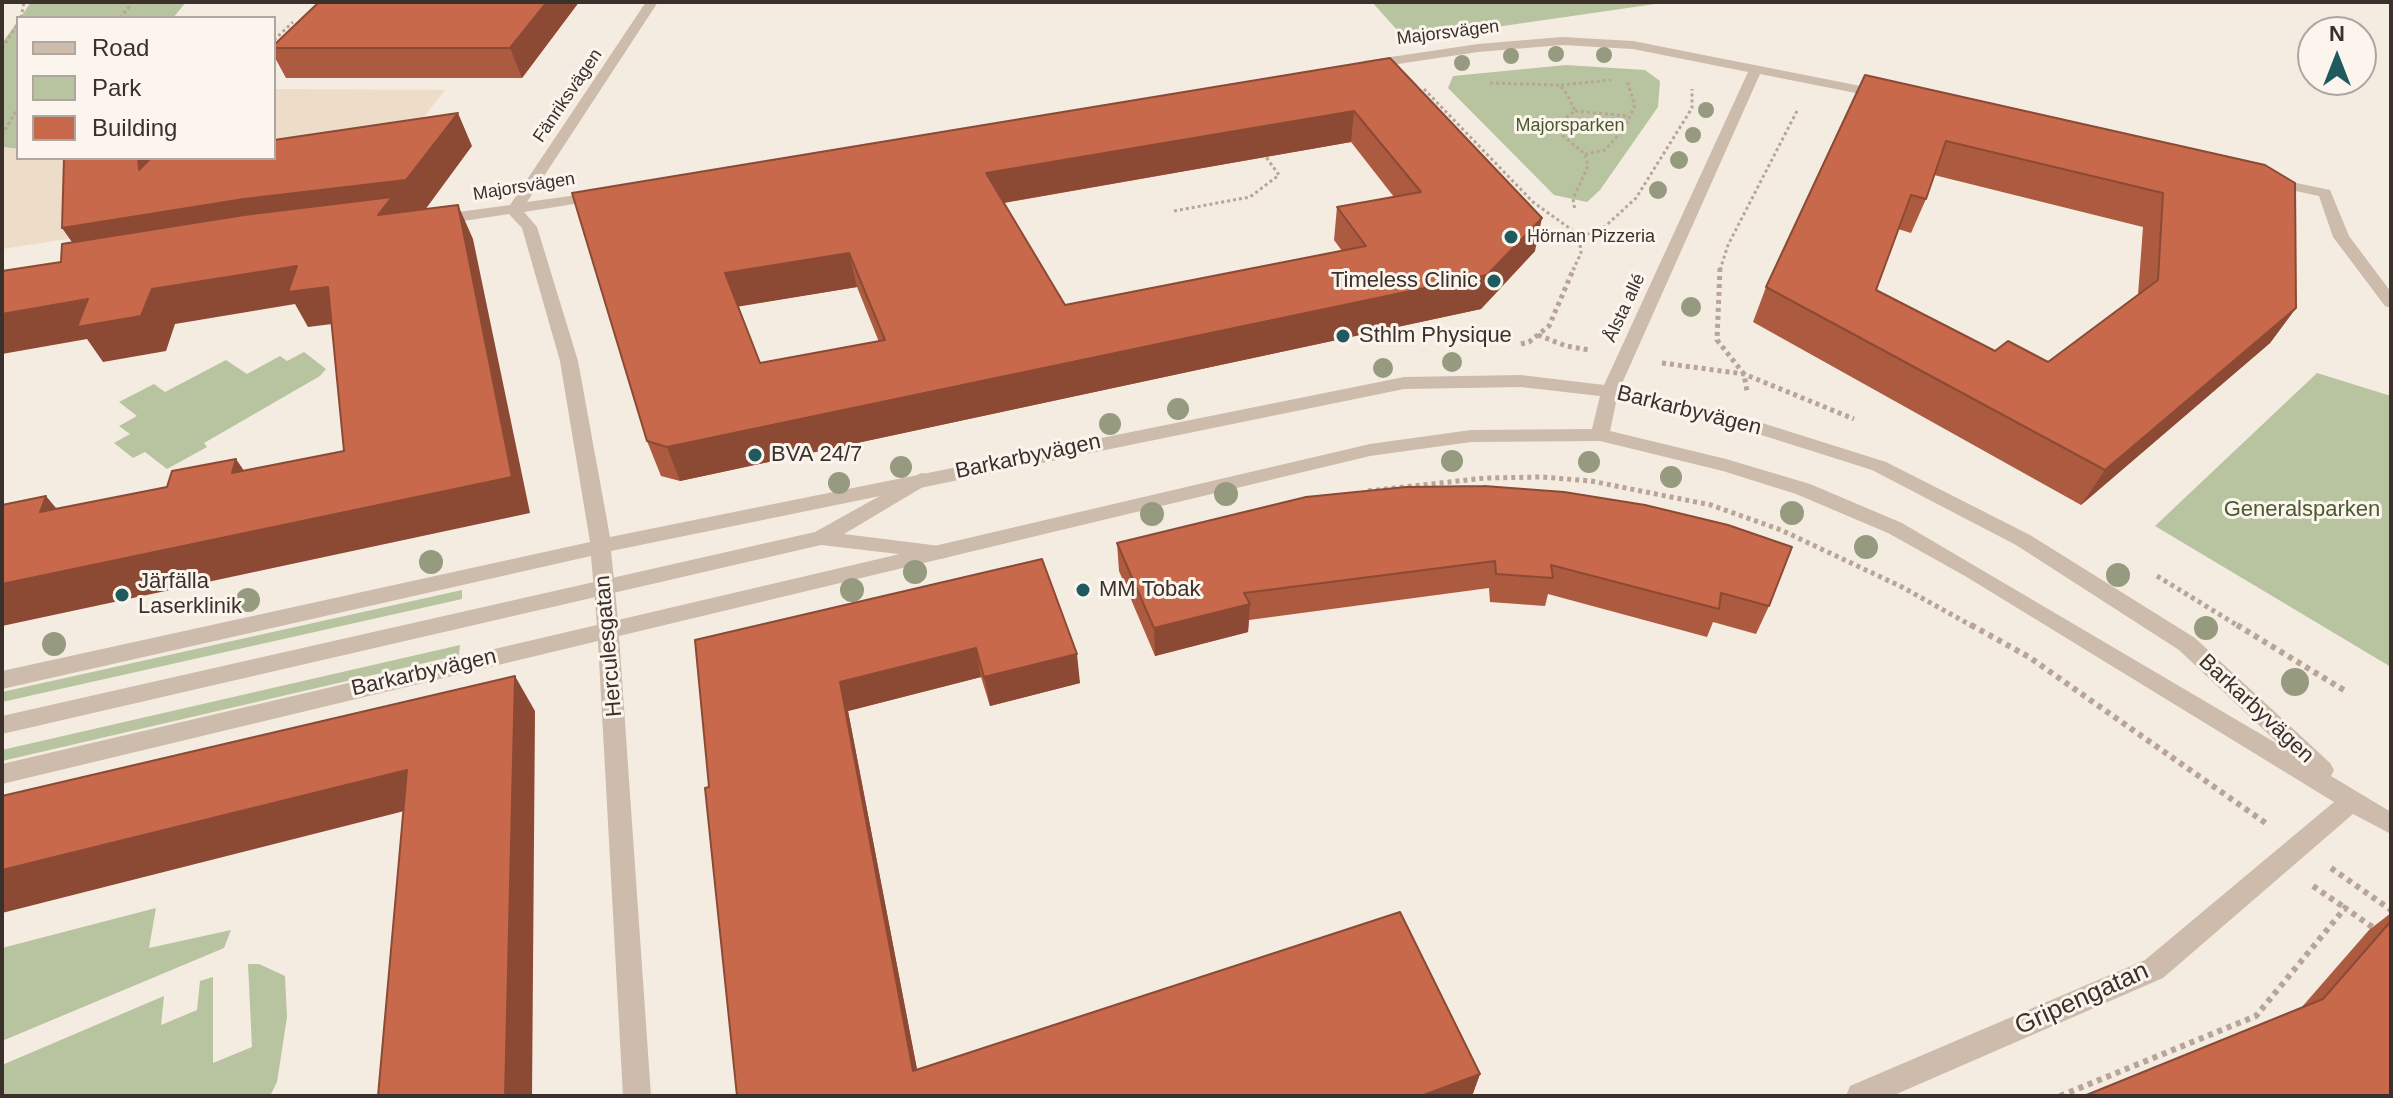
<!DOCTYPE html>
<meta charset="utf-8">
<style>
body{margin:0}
#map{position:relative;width:2393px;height:1098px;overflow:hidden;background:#f4ebe1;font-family:Helvetica,sans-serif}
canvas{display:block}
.frame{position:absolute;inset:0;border:4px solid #3b302b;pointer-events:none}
.legend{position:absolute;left:16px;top:16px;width:260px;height:144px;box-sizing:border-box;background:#fbf5ee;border:2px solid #aea6a0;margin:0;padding:10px 14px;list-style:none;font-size:24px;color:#3b302b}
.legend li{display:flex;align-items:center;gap:16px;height:40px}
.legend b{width:40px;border:2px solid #aea6a0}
.north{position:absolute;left:2297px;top:16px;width:80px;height:80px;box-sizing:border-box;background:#fbf5ee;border:2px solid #aea6a0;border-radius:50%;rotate:0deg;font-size:22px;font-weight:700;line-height:32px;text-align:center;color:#3b302b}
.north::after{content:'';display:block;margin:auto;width:28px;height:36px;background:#1f5a5e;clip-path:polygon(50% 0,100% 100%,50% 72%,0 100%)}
</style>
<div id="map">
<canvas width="2393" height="1098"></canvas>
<div class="frame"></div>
<ul class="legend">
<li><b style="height:10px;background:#cdbbac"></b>Road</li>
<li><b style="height:22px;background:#b8c4a0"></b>Park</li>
<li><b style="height:22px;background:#c8694b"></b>Building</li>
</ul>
<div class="north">N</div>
</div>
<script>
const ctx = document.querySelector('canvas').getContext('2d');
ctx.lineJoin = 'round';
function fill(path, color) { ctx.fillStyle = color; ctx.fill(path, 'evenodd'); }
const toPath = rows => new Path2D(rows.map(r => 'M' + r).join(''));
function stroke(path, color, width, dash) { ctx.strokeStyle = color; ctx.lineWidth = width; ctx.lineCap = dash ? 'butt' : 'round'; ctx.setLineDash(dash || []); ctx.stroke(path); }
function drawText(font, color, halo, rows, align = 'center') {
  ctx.font = font + ' Helvetica,sans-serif'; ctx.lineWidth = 6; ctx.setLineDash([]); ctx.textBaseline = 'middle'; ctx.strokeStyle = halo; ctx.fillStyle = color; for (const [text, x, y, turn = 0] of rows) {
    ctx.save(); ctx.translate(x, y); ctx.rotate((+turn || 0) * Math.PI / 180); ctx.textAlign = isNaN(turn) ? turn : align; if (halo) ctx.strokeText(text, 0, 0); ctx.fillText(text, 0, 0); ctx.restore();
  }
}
const green = toPath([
 [31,2,186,2,173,18,20,18],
 [1372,2,1669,2,1406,40],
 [18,21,18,149,2,147,2,43],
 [1566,65,1645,70,1660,81,1658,107,1600,190,1587,202,1554,195,1448,88,1453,76],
 [304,352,326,369,320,376,204,443,207,447,167,469,145,452,133,458,114,443,130,434,119,426,137,416,119,402,154,384,165,392,226,360,247,374,280,356,287,361],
 [2317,373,2391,396,2391,667,2155,526],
 [462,590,462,599,2,702,2,692],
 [460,645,459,655,2,761,2,750],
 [156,908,149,948,231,930,224,948,2,1041,2,948],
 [248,964,259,964,285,976,287,1017,277,1082,270,1096,2,1096,2,1065,164,996,161,1025,197,1010,200,981,213,977,213,1063,252,1047]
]);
const plaza = toPath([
 [274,89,445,90,402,145,274,158],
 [2,148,18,149,18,158,87,158,86,236,2,249]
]);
const pathFar2 = toPath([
 [21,18,24,2],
 [120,18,133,2],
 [274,40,293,22],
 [2,48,18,24],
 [1490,83,1560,85,1568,96,1575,111,1562,120,1560,128,1563,136,1585,154,1588,166,1573,199,1575,211],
 [1561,85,1611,80],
 [1424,89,1533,202,1579,235,1598,233,1636,198,1692,108,1692,89],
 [1575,111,1629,116],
 [2,135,18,108],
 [1585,154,1605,150,1624,129,1635,105,1627,81],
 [1174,211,1250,197,1279,175,1266,157],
 [1573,270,1581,253,1579,235],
 [1720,270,1728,245,1798,109]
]);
const pathFar1 = toPath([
 [1720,268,1717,340,1744,374,1747,391],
 [1538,335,1566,346,1589,350],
 [1521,344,1529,342,1549,326,1574,268],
 [1662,363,1744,374,1854,419],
 [1368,491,1485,478,1542,477,1591,481,1711,505,1781,530,1902,587,1974,627],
 [2157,576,2240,627]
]);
const path = toPath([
 [1971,625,2029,657,2267,824],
 [2237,625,2347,692],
 [2331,868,2391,910],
 [2313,886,2345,908],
 [2060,1096,2256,1016,2345,908,2378,931]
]);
const lane = toPath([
 [921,473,928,474,930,479,928,484,844,534,948,547,951,552,948,557,941,559,821,545,2,734,2,716,815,532,921,473]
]);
const street = toPath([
 [646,2,658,2,527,202,599,192,606,196,599,200,524,212,537,227,578,361,610,537,1404,377,1521,375,1604,385,1748,72,1633,49,1562,45,1478,52,1364,69,1358,65,1364,61,1478,44,1562,37,1633,41,1886,91,1893,95,1886,99,1760,74,1620,388,1743,417,1886,462,2030,535,2195,638,2330,763,2334,770,2331,776,2391,812,2391,834,2353,814,2163,978,1892,1096,1846,1096,1850,1086,2145,960,2334,802,1965,576,1888,533,1796,494,1723,471,1600,441,1471,442,1370,456,619,636,651,1096,623,1096,598,641,2,784,2,764,597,625,591,556,2,689,2,671,590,542,560,361,522,228,509,214,437,225,429,220,437,215,510,205,646,2],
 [1521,387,1600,396,1592,429,1471,430,1370,444,618,620,611,551,1404,389,1521,387],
 [1617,398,1733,426,1872,470,2016,545,2179,650,2281,746,1902,523,1810,484,1726,459,1610,431,1617,398],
 [2268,177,2330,190,2349,236,2391,292,2391,308,2385,306,2333,237,2319,196,2263,184,2261,181,2268,177]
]);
const trees = [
 [1556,54,8],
 [1604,55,8],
 [1511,56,8],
 [1462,63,8],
 [1706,110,8],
 [1693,135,8],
 [1679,160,9],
 [1658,190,9],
 [1691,307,10],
 [1452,362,10],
 [1383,368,10],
 [1178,409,11],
 [1110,424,11],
 [1452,461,11],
 [1589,462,11],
 [901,467,11],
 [1671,477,11],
 [839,483,11],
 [1226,494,12],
 [1792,513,12],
 [1152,514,12],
 [1866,547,12],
 [431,562,12],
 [915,572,12],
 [2118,575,12],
 [852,590,12],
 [248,600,12],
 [2206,628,12],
 [54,644,12],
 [2295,682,14]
];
const wall = toPath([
 [579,2,522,78,286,78,274,56,274,45],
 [1390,58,1535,251,1481,309,680,481,661,476,647,441,572,193],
 [1351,142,1394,197,1337,207,1334,240,1342,251,1065,305,1004,203],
 [857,287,879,342,760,363,738,306],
 [1865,75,2265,165,2296,308,2270,343,2081,505,1753,322,1766,287],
 [1934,175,2143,227,2138,295,2048,362,1995,351,1876,290,1898,229,1911,233,1926,199],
 [1406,487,1769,606,1756,634,1713,622,1707,637,1548,594,1545,606,1490,602,1489,588,1249,620,1248,632,1155,656,1119,571,1117,543],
 [1042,559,1080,683,990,706,981,677,848,711,917,1070,1480,1074,1472,1096,737,1096,709,787],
 [2391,913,2391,1096,2301,1008,2369,930]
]);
const shadedWall = toPath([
 [547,2,579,2,522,78,510,48],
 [1354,111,1351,142,990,205,986,173],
 [458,113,472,146,422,214,86,262,62,228],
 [138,158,157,158,139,170],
 [458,205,473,239,530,513,2,626,2,584,512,477],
 [1542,218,1535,251,1481,309,680,481,667,447],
 [849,253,857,287,736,307,725,273],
 [297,266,328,287,348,322,308,327,295,304,175,324,166,351,103,362,87,339,2,354,2,314,152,289],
 [2296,308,2270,343,2081,505,2105,470],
 [236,459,260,494,232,473],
 [46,496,76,532,40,512],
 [1250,604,1248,632,1155,656,1154,628],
 [976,648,981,677,848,711,922,1095,913,1071,840,682],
 [1077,654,1080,683,990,706,984,677],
 [515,676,535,711,532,1096,505,1096],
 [407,770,432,804,2,913,2,870],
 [1480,1074,1472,1096,1421,1096]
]);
const building = toPath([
 [319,2,547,2,510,48,274,48,274,45,319,2],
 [1390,58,1542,218,1487,275,667,447,647,441,572,193,1390,58],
 [1354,111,1421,192,1337,207,1366,246,1065,305,986,173,1354,111],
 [849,253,885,340,760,363,725,273,849,253],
 [1865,75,2265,165,2295,183,2296,308,2105,470,1766,287,1865,75],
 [1946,141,2163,193,2158,280,2048,362,2008,341,1995,351,1876,290,1911,195,1926,199,1946,141],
 [458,113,406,180,244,199,62,228,64,158,138,158,139,170,151,158,274,158,274,140,458,113],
 [392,197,378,215,458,205,512,477,2,584,2,505,46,496,40,512,167,487,172,471,236,459,232,473,344,451,328,287,288,292,297,266,152,289,141,316,77,327,88,299,2,314,2,271,61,262,62,244,244,215,392,197],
 [1484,486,1564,492,1645,505,1728,525,1792,547,1769,606,1721,593,1719,609,1551,565,1553,578,1496,574,1495,561,1244,593,1250,604,1154,628,1117,543,1306,497,1406,487,1484,486],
 [1042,559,1077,654,984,677,976,648,840,682,913,1071,1400,912,1480,1074,1421,1096,737,1096,705,788,709,787,695,640,1042,559],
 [515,676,505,1096,378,1096,407,770,2,870,2,796,515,676],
 [2391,921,2391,1096,2084,1096,2323,999,2391,921]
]);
const markers = [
 [1511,237,8,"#1f5a5e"],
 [1494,281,8,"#1f5a5e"],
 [1343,336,8,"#1f5a5e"],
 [755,455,8,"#1f5a5e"],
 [1083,590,8,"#1f5a5e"],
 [122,595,8,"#1f5a5e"]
];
const farStreetnames = [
 ["Majorsvägen",1448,33,-7],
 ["Fänriksvägen",568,96,-56],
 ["Majorsvägen",524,187,-9],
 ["Ålsta allé",1625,308,-65]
];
const farParknames = [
 ["Majorsparken",1570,126]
];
const farPoinames = [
 ["Hörnan Pizzeria",1527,237]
];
const poiNames = [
 ["Timeless Clinic",1478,281,"right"],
 ["Sthlm Physique",1359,336],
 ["BVA 24/7",771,455],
 ["Järfälla",138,582],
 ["Laserklinik",138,607],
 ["MM Tobak",1099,590]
];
const streetNames = [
 ["Barkarbyvägen",1689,411,14],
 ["Barkarbyvägen",1028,457,-12],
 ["Herculesgatan",609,646,-95],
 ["Barkarbyvägen",424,673,-13],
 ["Barkarbyvägen",2256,709,43]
];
const parkNames = [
 ["Generalsparken",2302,510]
];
const nearStreetnames = [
 ["Gripengatan",2082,999,-24]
];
fill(green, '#b8c4a0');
fill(plaza, '#ecdcc8');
stroke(pathFar2, '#b9a596', 3, [3, 3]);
stroke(pathFar1, '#b9a596', 5, [4, 4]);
stroke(path, '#b9a596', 6, [5, 5]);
fill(lane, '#cdbbac');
fill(street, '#cdbbac');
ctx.fillStyle = '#969b7f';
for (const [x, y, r] of trees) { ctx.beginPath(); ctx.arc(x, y, r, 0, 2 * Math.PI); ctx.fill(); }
fill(wall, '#ac5a40');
fill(shadedWall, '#8c4a34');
fill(building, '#c8694b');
stroke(building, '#8c4a34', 2);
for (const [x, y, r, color] of markers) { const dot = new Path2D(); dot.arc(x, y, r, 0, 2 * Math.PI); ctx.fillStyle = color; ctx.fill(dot); stroke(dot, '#fbf5ee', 3); }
drawText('18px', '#3b302b', '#fbf5ee', farStreetnames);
drawText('18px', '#4a5a2e', '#fbf5ee', farParknames);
drawText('18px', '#3b302b', '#fbf5ee', farPoinames, 'left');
drawText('22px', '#3b302b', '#fbf5ee', poiNames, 'left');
drawText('22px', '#3b302b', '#fbf5ee', streetNames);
drawText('22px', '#4a5a2e', '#fbf5ee', parkNames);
drawText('26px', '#3b302b', '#fbf5ee', nearStreetnames);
</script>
